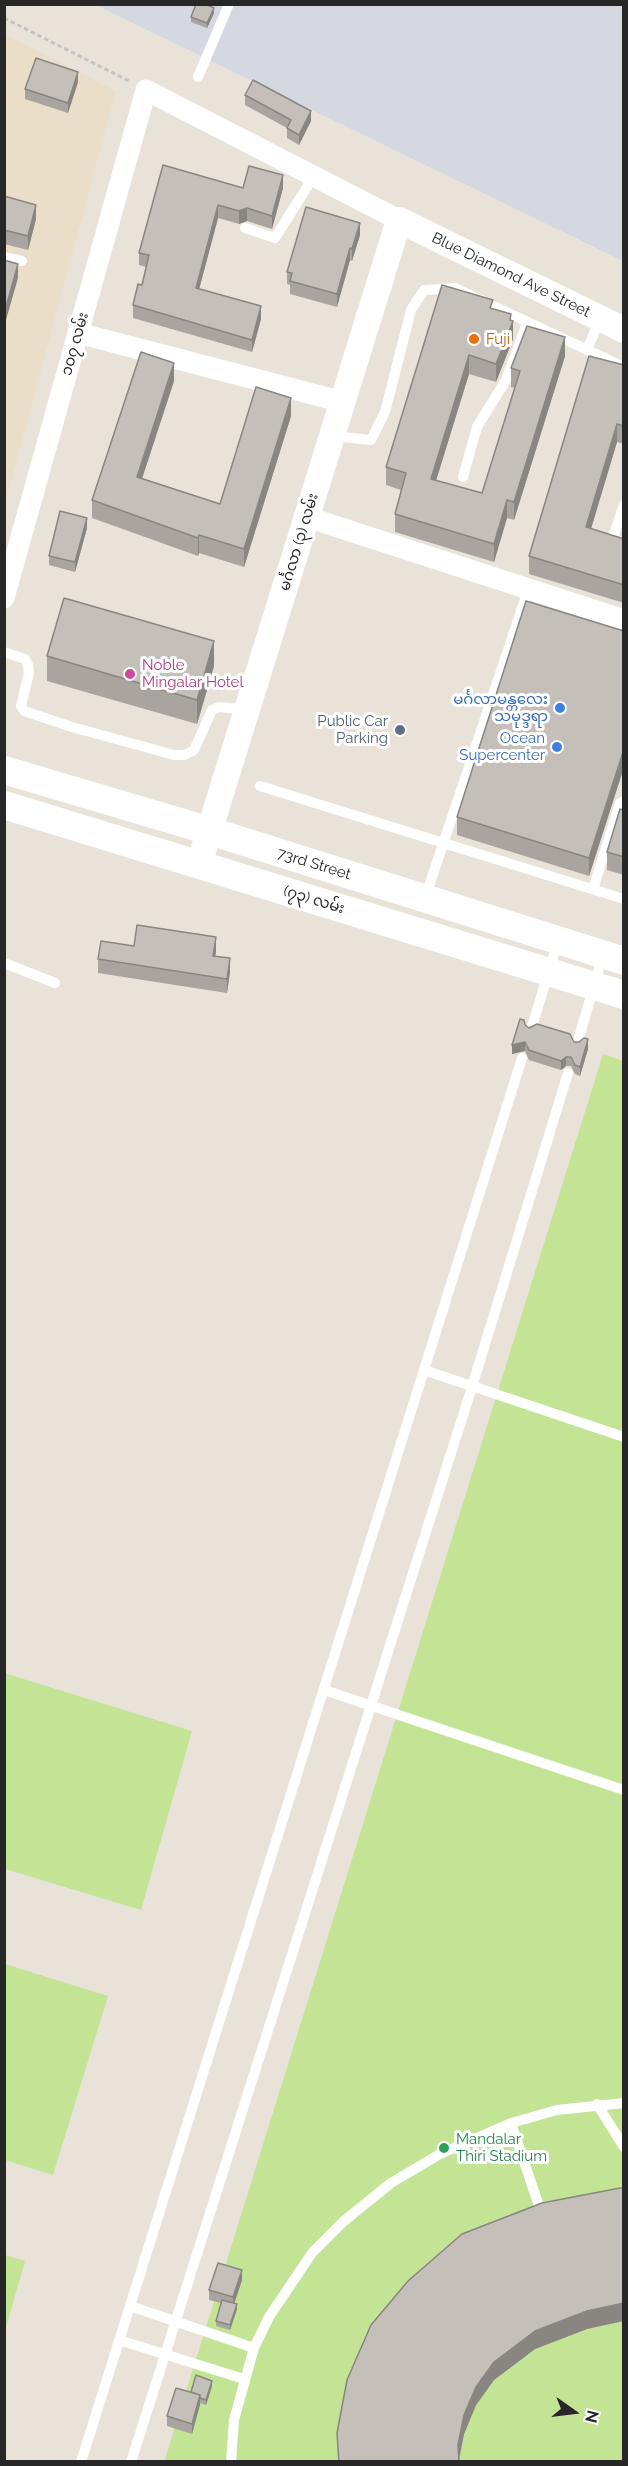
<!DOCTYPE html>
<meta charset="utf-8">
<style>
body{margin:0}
#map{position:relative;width:628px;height:2466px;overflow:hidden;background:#e9e2d9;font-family:Raleway,sans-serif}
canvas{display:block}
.frame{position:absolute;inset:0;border:6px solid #272727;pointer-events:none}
.north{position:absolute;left:544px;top:2382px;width:60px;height:60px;-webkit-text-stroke:4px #fff;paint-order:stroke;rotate:104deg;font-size:16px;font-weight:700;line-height:24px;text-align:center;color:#272727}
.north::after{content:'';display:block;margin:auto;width:21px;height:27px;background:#272727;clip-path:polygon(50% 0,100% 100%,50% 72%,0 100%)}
</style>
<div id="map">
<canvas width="628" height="2466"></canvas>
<div class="frame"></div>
<div class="north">N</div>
</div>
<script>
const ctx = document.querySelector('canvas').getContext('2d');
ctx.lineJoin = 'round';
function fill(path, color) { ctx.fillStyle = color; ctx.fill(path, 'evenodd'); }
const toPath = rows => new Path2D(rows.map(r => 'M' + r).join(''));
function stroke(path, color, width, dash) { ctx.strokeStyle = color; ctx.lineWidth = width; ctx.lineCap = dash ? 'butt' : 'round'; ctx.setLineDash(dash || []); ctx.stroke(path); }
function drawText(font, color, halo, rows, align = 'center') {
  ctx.font = font + ' Raleway,"Noto Sans Myanmar",sans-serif'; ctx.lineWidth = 6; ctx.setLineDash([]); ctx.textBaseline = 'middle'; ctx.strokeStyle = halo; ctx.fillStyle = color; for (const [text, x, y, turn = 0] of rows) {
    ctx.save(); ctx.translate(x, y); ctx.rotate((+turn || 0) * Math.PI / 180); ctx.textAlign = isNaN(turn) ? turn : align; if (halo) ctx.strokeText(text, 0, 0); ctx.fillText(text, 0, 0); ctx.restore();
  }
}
const education = toPath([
 [5,35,116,91,5,504]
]);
const airport = toPath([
 [96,5,623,5,623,261]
]);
const pitch = toPath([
 [603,1054,623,1061,623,2461,164,2462],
 [4,1673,192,1731,141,1910,5,1869],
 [5,1964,108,1996,53,2175,5,2160],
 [5,2255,25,2261,5,2331,4,2255]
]);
const path = toPath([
 [4,18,129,81]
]);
const service = toPath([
 [198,77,229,4],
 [245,228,275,238,314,176],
 [4,257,22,261],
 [587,350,600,319],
 [332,436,371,440,385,412,411,310,424,290,455,288,624,367],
 [463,477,477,427,506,380,527,323],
 [613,537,624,505],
 [4,652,25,659,28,665,29,673,21,706,24,711,72,727,174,755,185,755,194,750,212,710,219,707,247,710],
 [260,786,624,899],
 [593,889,620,803,624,801],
 [425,898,528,590],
 [4,963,55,983],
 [531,1030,558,941],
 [577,1044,603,955],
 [424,1370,624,1437],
 [324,1690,624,1790],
 [597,2104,624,2147],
 [511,2123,538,2203],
 [130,2306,254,2348],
 [119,2340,244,2379],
 [81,2462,522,1058],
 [131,2462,472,1387,568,1073],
 [231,2462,234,2420,254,2348,269,2317,312,2253,344,2221,391,2183,440,2154,511,2123,557,2110,624,2103]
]);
const minor = toPath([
 [78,333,343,402],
 [307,517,624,620],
 [4,598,146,90,399,220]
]);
const tertiary = toPath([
 [199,864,399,220,624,330]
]);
const secondary = toPath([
 [4,770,210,831,624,961],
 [4,805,624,995]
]);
const wall = toPath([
 [214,13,207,28,191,22,191,17],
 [78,82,68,113,25,99,25,89],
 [245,95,311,121,299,145,287,138,287,128,245,105],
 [243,188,283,188,272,229,247,221,239,224,218,218,199,289,261,319,252,352,133,318,133,305,142,285,146,267,139,265,139,253],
 [4,196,36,219,28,250,4,244],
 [360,235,352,261,350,260,337,307,290,294,290,285,287,284,287,272],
 [493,309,511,321,513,339,496,382,469,374,436,480,482,493,515,388,511,387,511,368,565,356,514,520,507,518,494,562,395,532,395,514,401,490,386,485,386,467],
 [624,365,624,444,617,442,591,529,624,539,624,603,529,574,529,556],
 [174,381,142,478,220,504,291,416,244,567,199,553,198,556,92,518,92,500],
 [87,528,75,572,49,565,49,556],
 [624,631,624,767,589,876,457,835,457,817],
 [47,656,214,666,197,724,47,681],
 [624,810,624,875,607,870,607,852],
 [134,946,216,951,215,956,230,972,227,993,98,973,98,959],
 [525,1025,529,1028,574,1042,588,1049,580,1076,575,1074,571,1066,566,1066,561,1070,529,1060,525,1051,512,1054],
 [624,2188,587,2329,535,2349,494,2380,476,2405,464,2434,459,2462,338,2462,337,2433],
 [242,2280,234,2304,237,2309,230,2330,216,2326,216,2321,221,2303,209,2300,209,2290],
 [212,2386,206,2405,200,2403,192,2434,167,2426,167,2416,191,2392]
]);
const shadedWall = toPath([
 [214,8,214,13,207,28,207,23],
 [78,72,78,82,68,113,68,103],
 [311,111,311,121,299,145,299,135],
 [283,175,283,188,272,229,272,216],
 [36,205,36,219,28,250,28,236],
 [218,205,218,218,196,301,196,288],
 [247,208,247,221,239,224,239,211],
 [360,223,360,235,352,261,352,249],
 [350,248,350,260,337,307,337,294],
 [18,264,18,278,4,327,4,314],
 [261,306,261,319,252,352,252,340],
 [511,314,511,325,513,321,513,339,496,382,496,364],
 [565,337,565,356,514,520,514,502],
 [469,355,469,374,431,497,431,479],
 [174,363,174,381,137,494,137,477],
 [291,398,291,416,244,567,244,549],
 [617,424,617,442,586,545,586,527],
 [507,500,507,518,494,562,494,544],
 [87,518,87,528,75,572,75,562],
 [199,535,199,553,198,556,198,538],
 [214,641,214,666,197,724,197,700],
 [624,749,624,767,589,876,589,858],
 [216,937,216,951,213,970,213,956],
 [230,958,230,972,227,993,227,979],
 [588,1039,588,1049,580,1076,580,1067],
 [525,1042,525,1051,512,1054,512,1045],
 [566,1057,566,1066,561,1070,561,1061],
 [242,2270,242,2280,233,2307,233,2297],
 [624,2303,624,2321,587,2329,535,2349,494,2380,476,2405,464,2434,458,2462,458,2445,464,2415,476,2387,494,2362,535,2331,587,2311],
 [237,2304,237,2309,230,2330,230,2325],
 [212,2381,212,2386,206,2405,206,2400],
 [200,2395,200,2405,192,2434,192,2424]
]);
const building = toPath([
 [196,4,205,4,214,8,207,23,191,17,196,4],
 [36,58,78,72,68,103,25,89,36,58],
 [253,80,311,111,299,135,287,128,291,120,245,95,253,80],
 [163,165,243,188,249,166,283,175,272,216,247,208,239,211,218,205,196,288,261,306,252,340,133,305,138,284,142,285,149,255,139,253,163,165],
 [4,196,36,205,28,236,4,230,4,196],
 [306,207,360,223,352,249,350,248,337,294,290,281,292,273,287,272,306,207],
 [4,260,18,264,4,314,4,260],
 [442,285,493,300,490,308,511,314,510,320,513,321,496,364,469,355,431,479,482,493,520,371,511,368,527,326,565,337,514,502,507,500,494,544,395,514,406,473,386,467,442,285],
 [141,352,174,363,137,477,220,504,256,387,291,398,244,549,199,535,198,538,92,500,141,352],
 [589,356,624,365,624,426,617,424,586,527,624,539,624,585,529,556,589,356],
 [60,511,87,518,75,562,49,556,60,511],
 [64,598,214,641,197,700,47,656,64,598],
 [526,601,624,631,624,749,589,858,457,817,526,601],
 [620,809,624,810,624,857,607,852,620,809],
 [137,925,216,937,213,956,230,958,227,979,98,959,101,941,134,946,137,925],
 [520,1019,524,1020,525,1025,529,1028,537,1024,570,1034,574,1042,579,1042,584,1038,588,1039,580,1067,575,1065,571,1057,566,1057,561,1061,529,1050,525,1042,512,1045,520,1019],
 [620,2188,624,2188,624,2303,587,2311,535,2331,494,2362,476,2387,464,2415,458,2445,459,2462,339,2462,337,2433,347,2380,371,2325,408,2281,462,2234,542,2203,620,2188],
 [218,2263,242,2270,233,2297,209,2290,218,2263],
 [222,2300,237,2304,230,2325,216,2321,222,2300],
 [196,2375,212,2381,206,2400,200,2398,200,2395,191,2392,196,2375],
 [176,2388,200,2395,192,2424,167,2416,176,2388]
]);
const markers = [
 [474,339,6,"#e8710a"],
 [130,674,6,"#d1479c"],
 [560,708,6,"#3f7fe0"],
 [400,730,6,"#5c6f8a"],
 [557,747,6,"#3f7fe0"],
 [444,2148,6,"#2e9e5b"]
];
const streetNames = [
 ["Blue Diamond Ave Street",511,275,26],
 ["၁၀၇ လမ်း",75,344,-74],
 ["မင်္ဂလာ (၃) လမ်း",299,542,-73],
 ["73rd Street",314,864,17],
 ["(၇၃) လမ်း",314,900,17]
];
const foodNames = [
 ["Fuji",486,339]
];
const hotelNames = [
 ["Noble",142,665],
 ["Mingalar Hotel",142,682]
];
const shopNames = [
 ["မင်္ဂလာမန္တလေး",548,699],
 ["သမုဒ္ဒရာ",548,716],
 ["Ocean",545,738],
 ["Supercenter",545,755]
];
const serviceNames = [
 ["Public Car",388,721],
 ["Parking",388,738]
];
const leisureNames = [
 ["Mandalar",456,2139],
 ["Thiri Stadium",456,2156]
];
fill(education, '#eadec9');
fill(airport, '#d5d7e1');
fill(pitch, '#c3e395');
stroke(path, '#c3c3c3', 3, [4.5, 3]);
stroke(service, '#fff', 10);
stroke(minor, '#fff', 21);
stroke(tertiary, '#fff', 26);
stroke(secondary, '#fff', 28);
fill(wall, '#a9a49f');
fill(shadedWall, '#898682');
fill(building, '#c4bfb9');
stroke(building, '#898682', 1.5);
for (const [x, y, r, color] of markers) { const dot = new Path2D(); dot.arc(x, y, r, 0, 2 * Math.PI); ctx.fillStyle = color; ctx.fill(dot); stroke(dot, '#fff', 2); }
drawText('15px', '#272727', '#fff', streetNames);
drawText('15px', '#c56008', '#fff', foodNames, 'left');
drawText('15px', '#b23c85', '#fff', hotelNames, 'left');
drawText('15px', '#366cbe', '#fff', shopNames, 'right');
drawText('15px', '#4e5e75', '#fff', serviceNames, 'right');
drawText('15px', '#27864d', '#fff', leisureNames, 'left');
</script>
